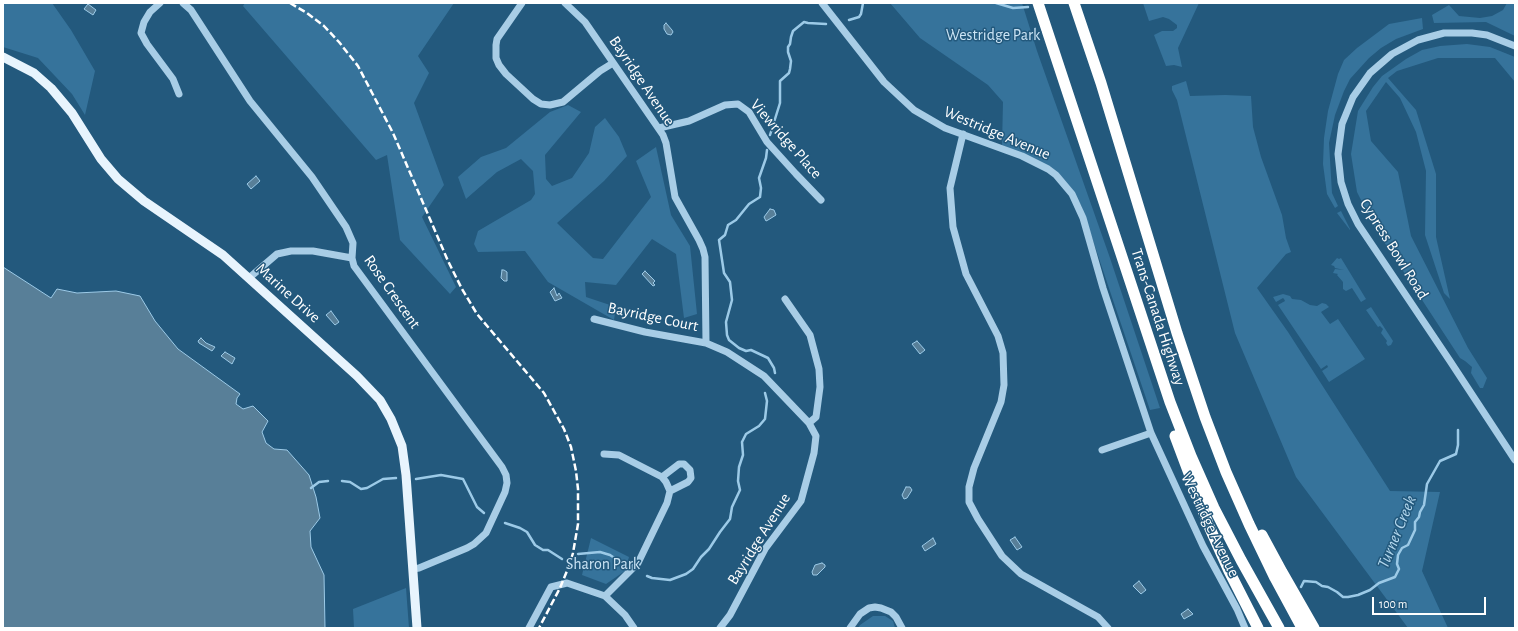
<!DOCTYPE html>
<style>
body{margin:0}
#map{position:relative;width:1518px;height:631px;overflow:hidden;background:#23597d;font-family:"Alegreya Sans",sans-serif}
canvas{display:block}
.frame{position:absolute;inset:0;border:4px solid #fff;pointer-events:none}
.scale{position:absolute;left:1372px;top:597px;width:114px;height:18px;box-sizing:border-box;border:2px solid #fff;border-top:0;padding-left:5px;font-size:12px;line-height:14px;white-space:nowrap;color:#fff;-webkit-text-stroke:3px #23597d;paint-order:stroke}
</style>
<div id="map">
<canvas width="1518" height="631"></canvas>
<div class="frame"></div>
<div class="scale">100 m</div>
</div>
<script>
const ctx = document.querySelector('canvas').getContext('2d');
ctx.lineJoin = 'round';
function fill(path, color) { ctx.fillStyle = color; ctx.fill(path, 'evenodd'); }
const toPath = rows => new Path2D(rows.map(r => 'M' + r).join(''));
function stroke(path, color, width, dash) { ctx.strokeStyle = color; ctx.lineWidth = width; ctx.lineCap = dash ? 'butt' : 'round'; ctx.setLineDash(dash || []); ctx.stroke(path); }
function drawText(font, color, halo, rows, align = 'center') {
  ctx.font = font + ' "Alegreya Sans",sans-serif'; ctx.lineWidth = 3; ctx.setLineDash([]); ctx.textBaseline = 'middle'; ctx.strokeStyle = halo; ctx.fillStyle = color; for (const [text, x, y, turn = 0] of rows) {
    ctx.save(); ctx.translate(x, y); ctx.rotate((+turn || 0) * Math.PI / 180); ctx.textAlign = isNaN(turn) ? turn : align; if (halo) ctx.strokeText(text, 0, 0); ctx.fillText(text, 0, 0); ctx.restore();
  }
}
const green = toPath([
 [3,3,52,3,71,30,95,71,85,115,72,94,38,58,3,47],
 [245,3,454,3,418,56,429,73,414,103,444,185,422,217,456,287,450,294,400,240,387,155,376,160,243,6],
 [890,3,1022,3,1037,51,1110,258,1160,408,1150,410,1081,205,1050,167,1002,145,1003,102,988,85,920,38],
 [1143,3,1199,3,1178,48,1182,67,1174,65,1166,66,1154,35,1162,31,1173,31,1177,28,1177,25,1169,19,1163,17,1149,21],
 [1507,3,1515,3,1515,36,1486,22,1434,23,1432,15,1449,5,1459,16,1480,18,1492,16,1503,10],
 [1422,18,1423,29,1396,39,1381,48,1369,58,1350,79,1344,91,1335,115,1329,143,1332,193,1338,206,1335,208,1327,194,1323,164,1324,138,1328,111,1338,74,1344,60,1357,48,1389,24],
 [1467,44,1490,47,1515,57,1515,82,1495,58,1438,58,1397,71,1388,78,1416,110,1436,174,1436,237,1450,299,1444,293,1425,235,1426,171,1416,132,1400,98,1386,82,1366,111,1371,141,1398,172,1411,236,1468,348,1487,378,1483,388,1480,388,1471,373,1472,367,1465,361,1460,358,1375,228,1357,192,1351,154,1358,111,1373,87,1382,76,1406,59,1422,50,1440,46],
 [1186,81,1190,96,1225,95,1251,96,1253,127,1261,157,1282,215,1286,238,1291,252,1286,254,1257,288,1288,332,1390,491,1440,492,1422,571,1448,628,1408,628,1296,477,1235,333,1177,100,1172,90,1172,86],
 [568,105,581,112,545,155,546,179,552,186,572,178,589,153,595,127,605,118,619,137,627,156,604,181,557,223,593,258,603,259,651,197,636,161,656,147,671,215,690,246,697,314,684,318,676,254,652,239,616,285,585,282,586,297,616,307,614,320,548,282,525,251,478,252,474,244,478,231,531,200,535,194,533,171,521,159,497,172,466,199,458,177,481,157,506,148,550,112],
 [1341,211,1350,229,1350,230,1337,213],
 [1337,258,1339,259,1341,258,1366,299,1361,302,1352,288,1346,291,1343,289,1343,282,1337,275,1338,274,1333,273,1335,269,1344,270,1335,268,1334,266,1331,265],
 [1283,294,1290,296,1292,299,1301,300,1310,305,1317,306,1322,303,1326,304,1329,307,1321,312,1330,324,1338,319,1365,359,1329,382,1322,371,1328,367,1327,365,1321,369,1278,305,1285,301,1284,299,1283,298,1276,302,1273,297],
 [1371,307,1393,341,1391,345,1388,346,1386,343,1387,341,1381,333,1383,329,1380,326,1378,327,1366,310],
 [591,538,629,557,625,571,606,584,582,575],
 [406,588,409,628,354,628,353,609],
 [873,616,885,616,893,621,895,628,858,628,860,625]
]);
const water = toPath([
 [88,4,96,10,93,15,84,9,88,4],
 [666,23,672,30,673,32,671,35,667,34,664,29,664,25,666,23],
 [256,176,260,181,251,189,247,184,256,176],
 [770,209,774,210,776,215,768,220,766,221,764,217,770,209],
 [3,267,51,298,57,289,77,293,116,291,140,296,155,321,178,349,240,394,237,398,236,404,243,409,253,406,268,421,262,432,266,443,274,449,287,450,309,475,316,497,320,518,310,531,311,547,324,575,325,628,3,628,3,267],
 [502,270,504,270,507,272,507,281,504,281,501,278,502,270],
 [645,271,655,281,653,283,655,285,653,286,642,274,645,271],
 [554,288,557,296,559,293,562,298,555,301,550,292,554,288],
 [331,311,339,322,335,325,326,315,331,311],
 [201,338,206,343,215,347,212,351,199,343,198,341,201,338],
 [917,341,925,350,920,354,912,344,917,341],
 [225,352,235,358,232,364,221,356,225,352],
 [906,487,910,487,912,490,907,498,904,499,902,495,906,487],
 [1015,537,1022,547,1017,550,1010,540,1015,537],
 [933,538,936,544,925,551,922,546,933,538],
 [822,563,825,565,825,567,817,575,813,575,812,572,815,565,822,563],
 [1139,581,1146,590,1141,594,1133,586,1139,581],
 [1188,609,1193,614,1184,619,1181,614,1188,609]
]);
const stream = toPath([
 [996,3,1013,8,1028,7],
 [849,20,859,17,861,14,863,3],
 [770,135,780,103,780,81,789,73,790,69,791,61,788,52,788,47,790,44,791,37,793,31,804,22,808,23,826,24],
 [767,150,766,158,759,178,761,188,760,197,749,204,736,220,728,225,725,235,719,240,724,273,730,282,732,300,726,322,727,335,729,340,739,348,746,351,751,350,768,358,774,368,775,373],
 [416,479,441,475,463,479,477,507,484,513],
 [342,481,350,482,361,489,367,488,383,479,396,478],
 [311,488,319,482,328,481],
 [505,523,520,528,527,532,535,545,543,550,548,550,562,559],
 [578,554,600,552,610,555,622,563],
 [647,576,652,578,670,580,686,574,693,569,701,557,709,549,720,532,730,519,732,507,740,490,738,481,739,467,743,455,742,442,746,434,759,426,765,419,767,401,765,393],
 [1301,587,1304,581,1316,582,1322,586,1328,587,1337,592,1343,597,1348,597,1358,595,1370,590,1379,583,1395,577,1399,569,1397,564,1398,555,1402,548,1408,545,1415,530,1415,522,1419,517,1420,512,1424,505,1427,484,1440,461,1456,454,1458,445,1458,430]
]);
const minor = toPath([
 [160,3,150,12,144,22,141,33,147,44,173,79,179,94],
 [183,3,191,10,250,101,312,177,346,227,353,243,352,258,354,266,502,467,506,475,507,483,505,492,486,533,474,544,467,548,419,568,413,569],
 [522,3,497,39,496,45,496,58,499,65,506,74,533,99,541,104,550,105,563,102,600,71,613,63],
 [565,3,585,22,663,135,666,143,675,197,699,240,703,249,705,257,706,343,727,352,764,376,809,423,816,436,814,453,801,501,765,549,730,615,720,628],
 [822,3,884,82,914,110,945,128,1022,156,1048,169,1056,175,1072,194,1083,218,1103,288,1151,433,1203,546,1237,609,1245,628],
 [1515,46,1487,35,1472,33,1444,33,1418,40,1392,54,1370,73,1353,97,1342,124,1338,154,1341,182,1348,204,1358,224,1450,361,1515,460],
 [659,128,689,121,725,105,738,104,749,112,767,142,796,174,821,200],
 [963,134,950,188,953,227,966,274,998,336,1003,353,1004,385,1001,402,974,468,969,487,969,502,978,519,1002,556,1021,574,1098,617,1108,628],
 [249,278,277,254,291,251,313,251,352,258],
 [785,299,810,335,819,369,820,387,816,417,809,423],
 [594,319,645,332,706,343],
 [1102,450,1151,433],
 [604,454,619,455,662,477,666,482,670,491,667,503,638,563,605,596],
 [662,477,679,464,684,464,690,470,691,478,688,482,670,491],
 [529,628,551,587,567,583,605,596,625,615,634,628],
 [850,628,860,614,869,608,875,607,881,608,891,612,896,617,902,628]
]);
const major = toPath([
 [3,57,34,73,51,88,72,113,101,159,118,179,144,201,223,255,357,376,380,400,391,419,402,446,406,475,417,628]
]);
const highway = toPath([
 [1038,3,1170,402,1191,456,1214,508,1241,560,1279,628],
 [1074,3,1101,83,1177,333,1205,417,1226,472,1249,524,1275,578,1302,628],
 [1175,436,1208,524,1229,571,1258,628],
 [1262,535,1282,572,1314,628]
]);
const rail = toPath([
 [290,3,307,13,324,26,339,42,358,66,393,133,448,261,462,289,477,314,544,393,564,429,571,447,576,471,578,489,578,524,573,553,569,566,560,588,539,628]
]);
const parkNames = [
 ["Westridge Park",993,35],
 ["Sharon Park",603,564]
];
const streetNames = [
 ["Bayridge Avenue",642,81,56],
 ["Westridge Avenue",997,133,23],
 ["Viewridge Place",786,139,49],
 ["Cypress Bowl Road",1394,249,58],
 ["Rose Crescent",392,292,55],
 ["Marine Drive",288,293,42],
 ["Bayridge Court",653,317,12],
 ["Trans-Canada Highway",1158,317,72],
 ["Westridge Avenue",1210,525,64],
 ["Bayridge Avenue",759,539,-58]
];
const waterNames = [
 ["Turner Creek",1397,532,-68]
];
fill(green, '#36739b');
fill(water, '#587f98');
stroke(water, '#9ccae7', 1);
stroke(stream, '#9ccae7', 2.5);
stroke(minor, '#a8cde6', 7);
stroke(major, '#e8f4fd', 9);
stroke(highway, '#fff', 11);
stroke(rail, '#fff', 2.5, [7, 3]);
drawText('16px', '#cbe4f5', '#23597d', parkNames);
drawText('16px', '#fff', '#23597d', streetNames);
drawText('italic 17px', '#b3d7ed', '#23597d', waterNames);
</script>
